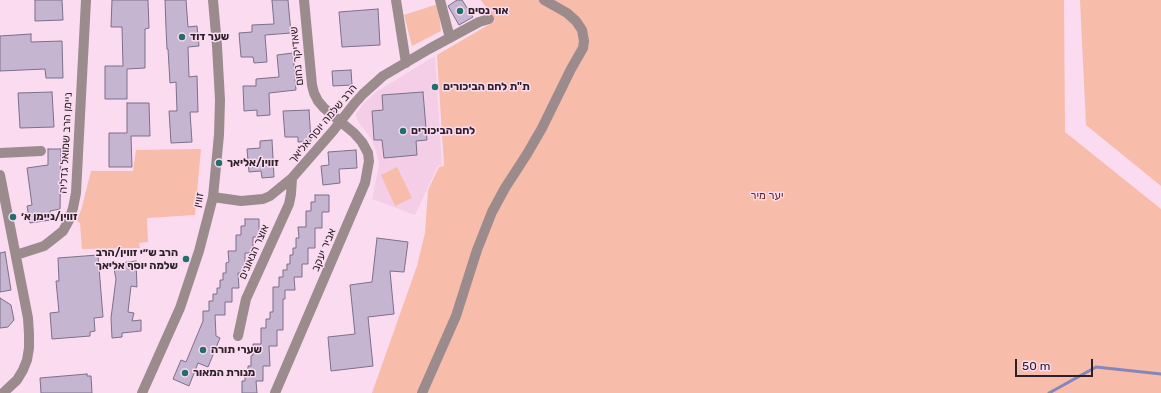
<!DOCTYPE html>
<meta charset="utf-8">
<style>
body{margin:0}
#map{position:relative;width:1161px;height:393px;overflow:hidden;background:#fbdbf0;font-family:Rubik,sans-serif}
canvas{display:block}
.scale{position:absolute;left:1015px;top:359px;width:78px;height:18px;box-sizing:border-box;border:2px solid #2c2128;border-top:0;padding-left:5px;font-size:12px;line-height:14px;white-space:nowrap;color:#2c2128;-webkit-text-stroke:3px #fbdbf0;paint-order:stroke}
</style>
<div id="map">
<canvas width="1161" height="393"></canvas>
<div class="scale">50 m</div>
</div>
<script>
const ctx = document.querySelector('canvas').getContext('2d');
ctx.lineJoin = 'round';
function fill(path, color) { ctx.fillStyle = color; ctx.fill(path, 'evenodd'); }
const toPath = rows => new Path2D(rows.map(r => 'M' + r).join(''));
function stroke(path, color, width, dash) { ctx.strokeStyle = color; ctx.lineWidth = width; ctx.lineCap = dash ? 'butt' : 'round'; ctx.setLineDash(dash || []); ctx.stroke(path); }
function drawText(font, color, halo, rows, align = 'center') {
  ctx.font = font + ' Rubik,"Noto Sans Hebrew",sans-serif'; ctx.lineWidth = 3; ctx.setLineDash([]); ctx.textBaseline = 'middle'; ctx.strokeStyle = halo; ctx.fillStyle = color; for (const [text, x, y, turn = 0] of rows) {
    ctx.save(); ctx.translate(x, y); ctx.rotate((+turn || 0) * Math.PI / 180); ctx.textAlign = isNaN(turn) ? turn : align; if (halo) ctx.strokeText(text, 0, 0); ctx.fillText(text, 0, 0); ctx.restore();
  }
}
const built = toPath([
 [435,56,442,165,438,166,415,215,372,199,379,165,377,154,371,138,357,120,356,114,364,103,376,92]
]);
const green = toPath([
 [481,0,1064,0,1065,132,1161,209,1161,393,372,393,417,266,425,233,428,190,439,167,444,166,437,55,495,21],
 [1080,0,1161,0,1161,186,1086,125],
 [438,4,441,31,412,46,404,15],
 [201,149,195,215,147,218,148,242,139,243,140,248,82,249,80,223,77,221,82,207,91,171,133,171,136,150],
 [397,167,412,198,395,206,381,175]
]);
const stream = toPath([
 [1049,393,1096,367,1161,374]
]);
const building = toPath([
 [35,0,62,0,63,20,35,21,35,0],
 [112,0,148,0,149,28,145,29,145,68,127,69,127,99,105,99,105,66,123,66,122,27,111,27,112,0],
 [165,0,186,0,188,27,197,26,199,46,188,47,189,77,197,76,198,112,190,112,192,142,171,143,169,111,177,111,176,82,170,83,168,49,167,49,166,28,165,0],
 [272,0,288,0,291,33,265,35,267,62,254,63,253,57,241,57,239,33,252,32,252,25,274,24,272,0],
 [457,0,462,0,473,17,459,25,448,6,457,0],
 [378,9,380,45,342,47,339,12,378,9],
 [31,34,31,42,62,41,63,78,46,78,45,69,0,71,0,36,31,34],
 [293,53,296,90,269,93,270,115,257,116,257,110,244,111,243,86,256,86,256,79,279,77,277,55,293,53],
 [351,70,352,85,333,86,332,71,351,70],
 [52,92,54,127,20,128,18,93,52,92],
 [423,92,427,140,416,141,417,155,384,158,382,140,374,140,372,111,383,110,382,95,423,92],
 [127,103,149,103,150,136,131,136,132,167,109,167,109,133,127,133,127,103],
 [309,110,311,141,298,142,298,137,285,137,283,111,309,110],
 [272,140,274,177,262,178,261,171,249,172,247,149,260,148,260,141,272,140],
 [48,149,61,149,60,209,50,211,51,220,30,223,27,206,32,205,27,168,48,165,48,149],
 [356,150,357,168,339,169,340,183,323,185,321,166,329,165,328,152,356,150],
 [315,195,329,195,329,212,322,212,322,228,315,228,315,248,308,248,308,264,302,264,302,277,294,277,295,290,285,290,285,299,283,299,283,330,277,330,277,346,269,346,270,366,263,366,263,381,256,381,257,393,242,393,242,381,245,381,245,373,248,373,248,366,251,366,251,356,253,355,253,344,261,344,261,328,266,328,266,319,270,319,270,312,273,312,273,287,279,287,279,277,283,277,283,270,287,270,287,264,290,264,290,255,293,255,293,248,296,248,296,238,299,238,298,227,306,227,306,211,311,211,311,202,315,202,315,195],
 [245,219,259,219,259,237,253,237,253,253,245,253,245,273,238,273,239,288,232,288,232,302,225,302,225,315,215,315,216,336,220,338,208,367,198,363,189,386,173,379,181,360,186,362,203,321,203,311,209,311,209,301,213,301,213,294,217,294,217,288,220,288,220,280,223,280,223,273,226,273,226,263,229,262,228,251,236,251,236,235,241,235,241,226,245,226,245,219],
 [377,238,408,242,404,272,390,271,394,314,368,317,373,366,331,371,328,337,355,334,350,285,372,282,377,238],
 [5,252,11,290,0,292,0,253,5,252],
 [98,255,103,317,94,318,95,331,90,332,90,336,52,339,50,313,59,312,56,281,59,281,58,258,98,255],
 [136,261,137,287,131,286,128,312,134,313,132,321,141,320,141,331,122,333,122,337,112,338,111,318,116,279,113,264,136,261],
 [0,298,11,305,14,320,8,327,0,328,0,298],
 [87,374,87,376,91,376,92,393,41,393,40,378,87,374]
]);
const minor = toPath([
 [396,0,406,63],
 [440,0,450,38],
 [0,153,41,151],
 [0,175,28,318,29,334,29,348,27,360,23,370,17,380,3,393],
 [213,197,241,201,263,199,270,196,292,178,333,131,354,104,363,94,383,76,429,49,479,22,489,19],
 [16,255,44,246,53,239,63,231,69,220,73,208,76,193,86,0],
 [238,336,246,299,289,204,291,194,292,178],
 [142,393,180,308,199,251,213,197,219,135,220,100,217,46,213,0],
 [275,393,365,183,369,161,368,153,362,142,354,133,324,108,318,101,314,93,312,85,304,0],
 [422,393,456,316,477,250,492,212,505,188,527,154,542,128,571,69,583,48,584,41,582,30,576,21,567,13,544,0]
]);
const markers = [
 [460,11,4,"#236e6c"],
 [182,37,4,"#236e6c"],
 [435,87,4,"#236e6c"],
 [403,131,4,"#236e6c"],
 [219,163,4,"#236e6c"],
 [13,217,4,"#236e6c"],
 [186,259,4,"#236e6c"],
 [203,350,4,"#236e6c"],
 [185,373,4,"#236e6c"]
];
const poiNames = [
 ["אור נסים",468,11],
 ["שער דוד",190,37],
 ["ת\"ת לחם הביכורים",443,87],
 ["לחם הביכורים",411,131],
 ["זווין/אליאך",227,163],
 ["זווין/ניימן א׳",21,217],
 ["הרב ש״י זווין/הרב",178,253,"right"],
 ["שלמה יוסף אליאך",178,266,"right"],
 ["שערי תורה",211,350],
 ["מנורת המאור",193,373]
];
const streetNames = [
 ["שאדיקר נחום",297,56,-96],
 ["הרב שלמה יוסף אליאך",323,124,-50],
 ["ניימן הרב שמואל גדליה",66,143,-87],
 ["זווין",199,200,-78],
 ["אביר יעקב",324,250,-67],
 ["אוצר הגאונים",254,252,-66]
];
const parkNames = [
 ["יער מיר",767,196]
];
fill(built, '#f4cee7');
fill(green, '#f7bcaa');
stroke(stream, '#8686bb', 3);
fill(building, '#c5b5d1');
stroke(building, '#7d6f89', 1);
stroke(minor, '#9b8b8d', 10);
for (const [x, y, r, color] of markers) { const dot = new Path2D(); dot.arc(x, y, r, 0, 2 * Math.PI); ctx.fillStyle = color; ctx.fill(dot); stroke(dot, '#fbdbf0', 1.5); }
drawText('bold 11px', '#2c2128', '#fbdbf0', poiNames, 'left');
drawText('11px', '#2c2128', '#fbdbf0', streetNames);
drawText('11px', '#69230c', '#fbdbf0', parkNames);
</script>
